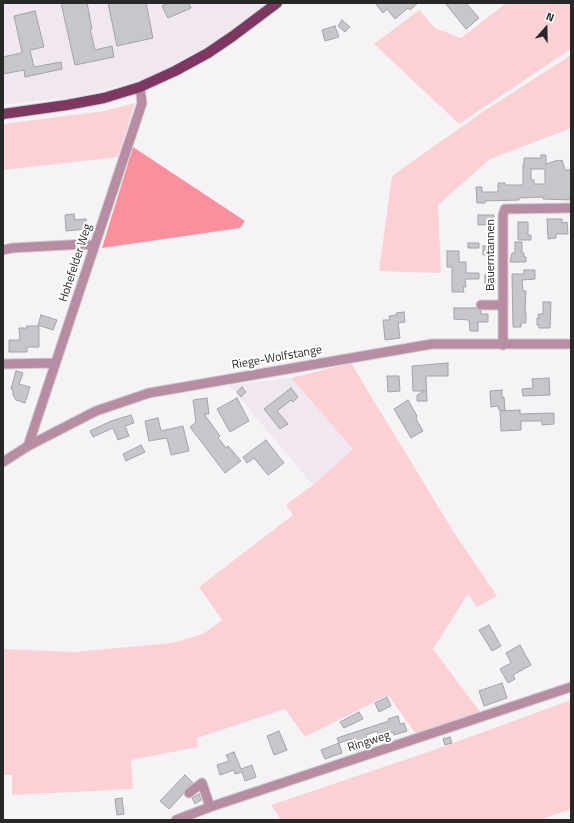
<!DOCTYPE html>
<style>
body{margin:0}
#map{position:relative;width:574px;height:823px;overflow:hidden;background:#f6f3f6;font-family:"Titillium Web",sans-serif}
canvas{display:block}
.frame{position:absolute;inset:0;border:4px solid #292829;pointer-events:none}
.north{position:absolute;left:526px;top:8px;width:40px;height:40px;-webkit-text-stroke:3px #fff;paint-order:stroke;rotate:20deg;font-size:11px;font-weight:700;line-height:16px;text-align:center;color:#292829}
.north::after{content:'';display:block;margin:auto;width:14px;height:18px;background:#292829;clip-path:polygon(50% 0,100% 100%,50% 72%,0 100%)}
</style>
<div id="map">
<canvas width="574" height="823"></canvas>
<div class="frame"></div>
<div class="north">N</div>
</div>
<script>
const ctx = document.querySelector('canvas').getContext('2d');
ctx.lineJoin = 'round';
function fill(path, color) { ctx.fillStyle = color; ctx.fill(path, 'evenodd'); }
const toPath = rows => new Path2D(rows.map(r => 'M' + r).join(''));
function stroke(path, color, width, dash) { ctx.strokeStyle = color; ctx.lineWidth = width; ctx.lineCap = dash ? 'butt' : 'round'; ctx.setLineDash(dash || []); ctx.stroke(path); }
function drawText(font, color, halo, rows, align = 'center') {
  ctx.font = font + ' "Titillium Web",sans-serif'; ctx.lineWidth = 4; ctx.setLineDash([]); ctx.textBaseline = 'middle'; ctx.strokeStyle = halo; ctx.fillStyle = color; for (const [text, x, y, turn = 0] of rows) {
    ctx.save(); ctx.translate(x, y); ctx.rotate((+turn || 0) * Math.PI / 180); ctx.textAlign = isNaN(turn) ? turn : align; if (halo) ctx.strokeText(text, 0, 0); ctx.fillText(text, 0, 0); ctx.restore();
  }
}
const built = toPath([
 [3,3,266,3,218,39,152,76,85,95,3,105],
 [291,378,353,449,313,485,229,385]
]);
const green = toPath([
 [506,3,571,3,571,49,459,124,374,44,419,10,435,28,461,38],
 [571,55,571,128,490,159,438,205,441,273,379,271,392,176,481,113],
 [135,103,118,157,3,170,3,124,104,111],
 [351,363,453,531,497,596,477,607,468,594,433,649,480,712,416,734,388,695,305,737,285,709,197,738,198,747,131,760,133,789,12,795,12,775,3,775,3,649,74,652,172,643,203,634,222,620,199,587,293,515,286,505,313,485,353,449,291,378],
 [571,700,571,809,540,820,281,820,271,805,434,750]
]);
const forest = toPath([
 [133,147,245,221,240,228,102,248]
]);
const building = toPath([
 [61,3,87,3,92,29,90,29,95,50,112,46,114,57,75,65,61,3],
 [108,3,146,3,153,38,117,46,108,3],
 [169,3,189,3,191,8,168,18,162,6,169,3],
 [375,3,418,3,410,10,408,8,395,19,387,9,383,13,375,3],
 [445,3,466,3,479,18,466,29,445,3],
 [35,11,44,47,30,50,34,67,61,62,62,69,25,77,24,70,3,74,3,57,21,53,22,52,14,16,35,11],
 [342,20,350,27,345,32,338,26,342,20],
 [335,26,339,37,325,41,322,30,335,26],
 [541,155,546,155,546,164,558,160,559,161,562,160,565,170,571,170,571,200,543,199,543,197,519,198,519,200,485,201,485,203,477,203,476,187,482,187,482,192,498,192,498,183,505,183,505,185,523,185,523,164,524,164,524,158,541,158,541,155],
 [531,169,545,169,545,184,534,184,534,180,531,180,531,169],
 [74,214,75,220,86,219,87,229,66,231,65,215,74,214],
 [478,215,494,215,494,224,478,225,478,215],
 [547,219,562,219,562,223,567,222,568,234,556,234,556,238,548,239,547,219],
 [518,222,528,222,528,235,531,235,531,240,518,240,518,222],
 [515,242,522,242,522,253,524,253,524,257,526,257,526,262,510,262,512,253,515,253,515,242],
 [468,243,479,243,479,248,468,248,468,243],
 [483,246,494,246,494,255,483,255,483,246],
 [447,251,459,251,459,262,466,262,466,273,479,273,479,279,465,279,466,287,463,287,464,292,452,292,452,267,447,267,447,251],
 [524,270,535,270,535,279,522,280,523,291,526,291,525,313,526,313,526,323,521,323,521,327,513,327,512,274,524,274,524,270],
 [485,275,495,275,495,284,485,284,485,275],
 [543,302,551,302,550,328,539,328,539,325,537,325,537,318,539,318,538,314,543,314,543,302],
 [454,308,476,308,481,311,481,314,488,314,488,322,478,322,478,331,470,331,469,320,454,319,454,308],
 [404,312,405,322,398,323,400,338,385,340,383,320,390,320,389,316,397,315,396,313,404,312],
 [41,315,57,320,53,330,38,325,41,315],
 [27,326,39,326,39,347,27,347,27,352,9,352,9,340,20,340,19,328,27,328,27,326],
 [448,363,448,376,426,376,427,401,417,401,417,395,425,391,413,391,412,366,448,363],
 [16,371,23,373,19,384,30,387,25,403,16,400,13,395,13,390,11,389,16,371],
 [387,376,399,376,400,391,388,392,387,376],
 [549,378,550,395,523,396,522,389,533,388,532,379,549,378],
 [242,387,246,392,241,397,237,392,242,387],
 [291,388,298,397,293,402,291,400,277,411,288,424,280,429,264,409,291,388],
 [502,390,502,398,504,397,505,410,499,410,498,406,491,407,490,391,502,390],
 [207,398,209,414,204,414,220,436,218,438,226,448,228,446,241,461,225,473,190,427,196,422,193,400,207,398],
 [237,398,249,421,230,432,217,409,237,398],
 [408,400,417,416,416,419,423,431,411,438,394,409,408,400],
 [520,410,520,414,554,413,554,424,542,425,542,421,521,421,521,430,501,431,500,411,520,410],
 [131,415,134,423,125,426,129,436,118,440,113,428,93,437,90,431,111,421,131,415],
 [158,418,161,431,183,426,189,451,171,455,167,438,149,441,145,421,158,418],
 [266,440,284,463,268,475,254,458,247,463,243,457,266,440],
 [141,445,145,452,126,461,123,454,141,445],
 [489,625,501,646,492,651,479,630,489,625],
 [520,645,531,665,513,675,515,679,508,683,500,669,511,663,506,653,520,645],
 [502,683,507,698,484,706,479,691,502,683],
 [387,697,391,706,379,712,375,703,387,697],
 [359,712,363,719,344,728,340,722,359,712],
 [398,716,400,724,404,723,407,731,394,735,393,732,382,735,381,733,378,734,377,731,366,735,369,743,363,745,364,746,355,749,351,739,339,743,337,738,389,721,388,719,398,716],
 [279,731,287,750,274,755,267,736,279,731],
 [450,737,452,743,445,745,443,739,450,737],
 [339,743,342,753,325,759,321,750,339,743],
 [234,752,241,769,252,765,256,777,245,781,242,772,235,774,234,770,220,775,217,765,229,761,226,755,234,752],
 [185,775,193,783,185,789,183,794,169,809,160,801,185,775],
 [199,794,201,800,195,804,192,798,199,794],
 [122,798,124,814,117,815,115,799,122,798]
]);
const minor = toPath([
 [3,250,12,248,86,244,94,247],
 [481,305,503,305],
 [503,345,503,215,505,209,571,208],
 [3,364,55,363],
 [28,446,142,103,140,87],
 [3,462,28,446,96,411,149,393,432,344,571,344],
 [189,793,202,783,210,807],
 [176,820,210,807,571,687]
]);
const major = toPath([
 [3,114,67,105,104,98,140,87,175,71,208,53,233,36,277,3]
]);
const streetNames = [
 ["Bauerntannen",491,255,-90],
 ["Hohefelder Weg",76,263,-72],
 ["Riege-Wolfstange",277,358,-10],
 ["Ringweg",369,742,-18]
];
fill(built, '#f0e7f1');
fill(green, '#fbd1d5');
fill(forest, '#fa8f9e');
fill(building, '#c7c6cb');
stroke(building, '#a3a3a7', 1);
stroke(minor, '#d1ced1', 11);
stroke(major, '#d1ced1', 12);
stroke(minor, '#b78da3', 9);
stroke(major, '#7d3760', 10);
drawText('12px', '#292829', '#fff', streetNames);
</script>
